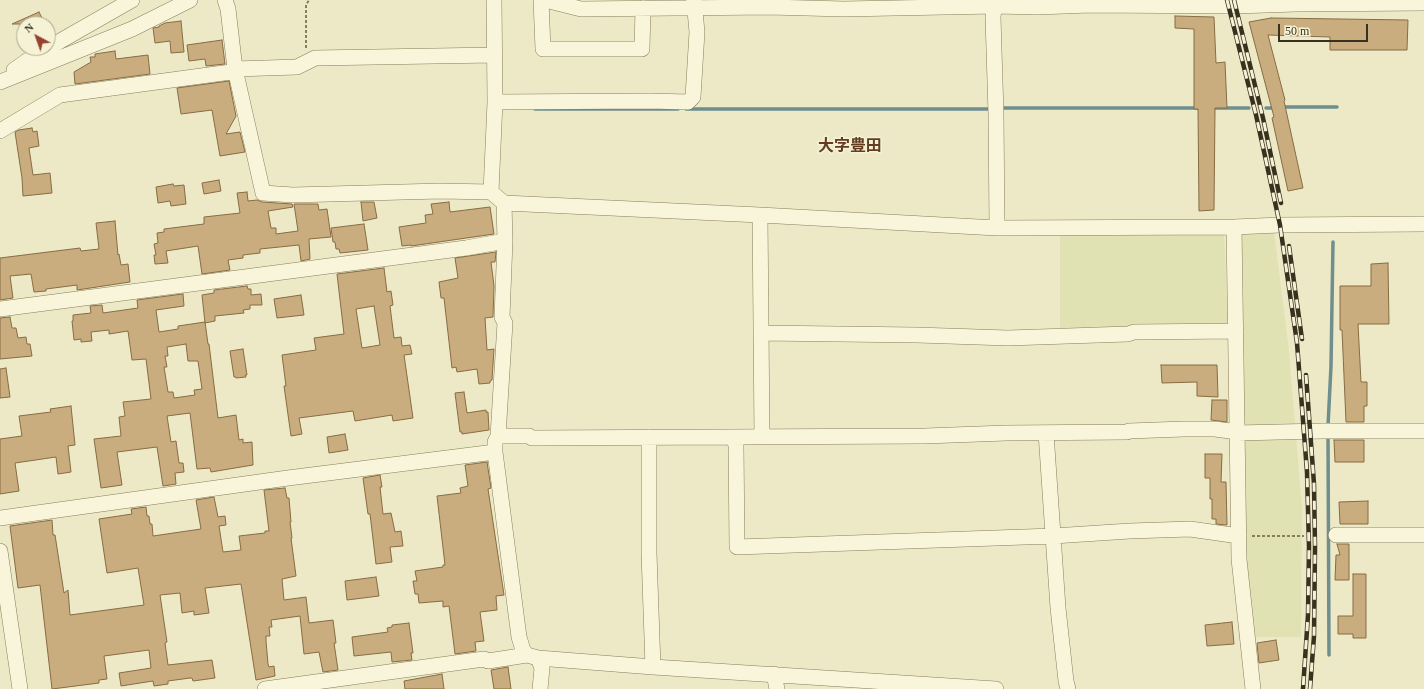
<!DOCTYPE html>
<meta charset="utf-8">
<style>
body{margin:0}
#map{position:relative;width:1424px;height:689px;overflow:hidden;background:#ede9c6;font-family:"Times New Roman",serif}
canvas{display:block}
.north{position:absolute;left:16px;top:16px;width:40px;height:40px;box-sizing:border-box;background:#f5f2d6;border:1px solid #aaa58d;border-radius:50%;rotate:319deg;font-size:11px;font-weight:700;line-height:16px;text-align:center;color:#393120}
.north::after{content:'';display:block;margin:auto;width:14px;height:18px;background:#95432f;clip-path:polygon(50% 0,100% 100%,50% 72%,0 100%)}
.scale{position:absolute;left:1278px;top:24px;width:90px;height:18px;box-sizing:border-box;border:2px solid #393120;border-top:0;padding-left:5px;font-size:12px;line-height:14px;white-space:nowrap;color:#393120;-webkit-text-stroke:3px #f5f2d6;paint-order:stroke}
</style>
<div id="map">
<canvas width="1424" height="689"></canvas>
<div class="north">N</div>
<div class="scale">50 m</div>
</div>
<script>
const ctx = document.querySelector('canvas').getContext('2d');
ctx.lineJoin = 'round';
function fill(path, color) { ctx.fillStyle = color; ctx.fill(path, 'evenodd'); }
const toPath = rows => new Path2D(rows.map(r => 'M' + r).join(''));
function stroke(path, color, width, dash) { ctx.strokeStyle = color; ctx.lineWidth = width; ctx.lineCap = dash ? 'butt' : 'round'; ctx.setLineDash(dash || []); ctx.stroke(path); }
function drawText(font, color, halo, rows, align = 'center') {
  ctx.font = font + ' "Times New Roman","Noto Sans JP",serif'; ctx.lineWidth = 3; ctx.setLineDash([]); ctx.textBaseline = 'middle'; ctx.strokeStyle = halo; ctx.fillStyle = color; for (const [text, x, y, turn = 0] of rows) {
    ctx.save(); ctx.translate(x, y); ctx.rotate((+turn || 0) * Math.PI / 180); ctx.textAlign = isNaN(turn) ? turn : align; if (halo) ctx.strokeText(text, 0, 0); ctx.fillText(text, 0, 0); ctx.restore();
  }
}
const farmland = toPath([
 [1224,231,1228,325,1060,329,1060,233],
 [1274,232,1289,350,1302,508,1301,637,1254,637,1245,546,1239,233]
]);
const stream = toPath([
 [1281,107,1337,107],
 [1000,108,1198,108],
 [1212,108,1249,108],
 [1266,108,1275,108],
 [535,109,678,109],
 [686,109,992,109],
 [1328,426,1331,366,1333,242],
 [1328,435,1329,655]
]);
const building = toPath([
 [39,12,45,24,12,24,39,12],
 [1175,16,1214,17,1216,63,1225,62,1227,108,1215,108,1214,210,1199,211,1198,109,1194,109,1194,29,1175,28,1175,16],
 [1271,18,1408,20,1407,50,1330,50,1330,37,1268,35,1285,100,1284,101,1303,188,1288,191,1272,118,1274,117,1249,22,1271,18],
 [181,21,184,52,171,53,170,41,155,43,153,28,159,27,159,26,165,23,181,21],
 [222,40,225,64,206,66,205,59,189,61,187,45,222,40],
 [115,51,116,59,148,55,150,74,75,84,74,72,91,62,90,57,95,57,95,54,115,51],
 [229,81,236,116,226,134,240,132,245,152,220,156,212,110,181,114,177,88,229,81],
 [32,128,33,132,37,131,39,146,29,148,33,175,50,173,52,193,23,196,22,178,15,132,19,130,32,128],
 [219,180,221,191,204,194,202,183,219,180],
 [173,184,174,186,184,185,186,204,171,206,170,201,158,203,156,187,173,184],
 [247,192,248,201,257,200,262,202,292,204,293,207,268,211,271,228,276,228,276,234,298,231,294,204,318,204,319,210,327,209,331,237,309,239,310,259,301,261,299,245,260,249,260,253,243,255,243,258,228,260,230,270,202,274,198,246,166,251,168,263,155,264,154,255,156,255,154,244,158,243,157,233,164,232,164,229,204,224,204,217,240,213,237,193,247,192],
 [361,202,374,202,377,218,363,221,361,202],
 [449,202,450,212,490,207,494,234,411,246,411,245,402,246,399,227,426,223,425,215,433,214,431,204,449,202],
 [115,221,118,255,119,254,121,265,128,264,130,282,77,290,77,285,46,289,46,291,34,292,31,274,10,276,13,298,0,300,0,258,80,248,81,251,99,249,96,223,115,221],
 [364,224,368,250,340,253,339,249,336,249,335,242,333,242,331,228,364,224],
 [496,252,495,262,491,262,494,286,493,317,485,318,487,350,494,349,492,380,490,381,490,383,479,384,477,369,457,372,456,367,452,368,444,298,441,298,439,282,458,278,455,258,496,252],
 [1388,263,1389,324,1358,324,1361,382,1367,382,1367,406,1364,406,1364,422,1346,422,1342,330,1340,330,1340,286,1371,286,1371,264,1388,263],
 [384,268,387,292,391,291,393,305,390,306,394,338,401,337,402,346,410,345,412,354,404,355,413,418,393,421,392,415,355,421,353,411,299,418,302,434,291,436,284,386,286,386,282,355,316,350,314,338,344,334,337,274,384,268],
 [374,306,380,345,362,348,356,309,374,306],
 [247,286,248,289,251,289,251,295,261,294,262,305,250,305,250,309,243,310,244,313,215,316,215,321,205,323,202,295,214,293,214,290,247,286],
 [183,294,184,306,156,310,159,332,178,329,178,326,205,322,208,344,209,344,218,418,236,415,239,440,243,439,243,443,252,442,253,465,211,472,210,468,197,469,190,413,167,416,171,442,176,441,179,463,183,463,184,472,175,473,176,484,163,486,157,447,117,452,122,485,101,488,94,439,121,436,119,417,125,416,123,402,151,399,146,359,132,360,128,331,109,334,109,330,91,332,92,341,81,342,81,339,74,340,72,321,73,321,73,315,91,313,90,306,102,305,103,313,138,308,137,300,183,294],
 [186,344,188,361,198,361,202,389,194,390,195,395,174,398,173,392,168,392,164,367,167,367,165,356,168,356,167,347,186,344],
 [301,295,304,315,277,318,274,299,301,295],
 [10,317,12,328,16,328,18,338,26,337,27,344,30,344,32,356,0,359,0,318,10,317],
 [243,349,247,375,245,375,246,377,236,378,236,377,234,377,230,351,243,349],
 [1161,365,1217,365,1218,397,1197,396,1197,382,1162,383,1161,365],
 [6,368,10,397,0,398,0,369,6,368],
 [464,392,467,413,486,410,486,412,488,412,489,430,462,434,462,432,460,432,455,393,464,392],
 [1212,400,1227,400,1227,422,1211,420,1212,400],
 [71,406,75,445,68,446,71,472,58,474,56,457,15,463,19,491,0,494,0,439,22,436,19,416,51,412,50,409,71,406],
 [345,434,348,450,329,453,327,437,345,434],
 [1334,440,1364,440,1364,462,1335,462,1334,440],
 [1205,454,1222,454,1221,482,1226,482,1227,525,1216,524,1216,519,1212,519,1212,499,1210,499,1210,478,1205,478,1205,454],
 [487,462,491,488,488,489,504,595,496,596,497,610,480,612,484,641,475,642,476,651,455,654,449,606,443,607,443,601,419,603,418,594,415,594,413,581,417,581,415,571,443,567,443,565,445,565,437,496,461,493,460,488,468,486,465,465,487,462],
 [380,475,382,487,380,487,383,514,391,513,395,532,401,531,403,546,390,547,392,562,376,564,370,514,368,514,363,478,380,475],
 [285,488,287,498,289,498,291,522,290,522,292,538,291,538,296,576,282,579,284,600,306,597,309,623,333,620,336,643,334,643,338,670,323,672,319,652,304,654,300,616,271,620,272,627,269,627,270,636,266,636,266,641,268,664,269,667,274,666,275,676,256,680,241,584,205,588,209,613,194,615,194,611,182,613,180,593,160,595,167,642,165,643,168,665,212,660,215,678,193,681,192,678,190,678,168,681,168,684,154,686,153,681,121,686,119,673,151,668,149,650,104,656,107,679,99,680,99,683,52,689,40,585,18,588,10,526,52,520,53,535,55,535,64,593,68,590,70,615,144,605,138,568,107,573,99,519,132,514,131,509,146,507,147,516,149,516,150,524,152,524,153,536,201,529,196,500,214,497,218,517,225,516,226,525,219,526,223,552,241,550,239,536,265,533,265,531,269,531,264,490,285,488],
 [1368,501,1368,524,1340,524,1339,502,1368,501],
 [1337,544,1349,544,1349,580,1335,580,1336,555,1340,555,1337,544],
 [1353,574,1366,574,1366,638,1353,638,1353,634,1338,634,1338,616,1353,616,1353,574],
 [376,577,379,596,347,600,345,581,376,577],
 [1232,622,1234,644,1207,646,1205,625,1232,622],
 [409,623,413,653,411,653,412,660,392,662,391,652,354,656,352,637,388,632,387,628,392,627,392,625,409,623],
 [1276,640,1279,660,1259,663,1257,643,1276,640],
 [508,667,511,689,494,689,491,670,508,667],
 [442,674,444,689,405,689,404,681,442,674]
]);
const path = toPath([
 [306,48,306,5,309,0],
 [1252,536,1304,536]
]);
const minor = toPath([
 [225,0,228,9,235,69,263,193,293,195,440,191,491,192,504,203,760,215,997,228,1234,227,1280,225,1424,224],
 [541,0,543,49,642,49,643,8],
 [545,0,581,9,769,7,844,9,995,6,1038,7,1090,5,1235,6,1296,4,1424,3],
 [995,0,993,17,996,114,997,228],
 [14,70,34,56,132,0],
 [0,82,132,29,190,0],
 [495,102,650,101,688,102,693,97,697,32,694,0],
 [0,131,60,95,231,72,235,69,297,67,315,58,494,55],
 [491,192,495,102,494,0],
 [504,203,505,241,502,317,505,323,498,436,495,442,495,452,519,637,523,650,527,655],
 [760,215,762,437],
 [1234,227,1239,559,1253,689],
 [0,309,466,248,505,241],
 [761,333,917,335,1008,338,1128,334,1134,332,1236,331],
 [1046,433,1058,608,1066,681,1068,689],
 [1237,433,1322,431,1424,431],
 [498,436,529,436,532,438,925,436,1006,433,1127,432,1129,431,1184,429,1215,429,1230,431,1237,429],
 [649,437,649,553,653,667],
 [733,437,736,445,737,547,1053,536,1130,531,1190,529,1239,536],
 [0,518,288,478,495,452],
 [1336,535,1424,535],
 [0,551,20,689],
 [538,658,542,668,540,689],
 [774,674,777,689],
 [265,689,484,659,488,661,527,655,538,658,653,667,996,689]
]);
const rail = toPath([
 [1227,0,1256,115,1280,225,1297,343,1307,472,1309,547,1308,615,1303,689],
 [1234,0,1263,118,1281,203],
 [1289,246,1302,339],
 [1306,375,1314,484,1315,547,1314,636,1310,689]
]);
const quarterNames = [
 ["大字豊田",850,147]
];
fill(farmland, '#e0e2b4');
stroke(stream, '#6e8f8e', 3.5);
fill(building, '#caad7e');
stroke(building, '#866c43', 1);
stroke(minor, '#887d5c', 16);
stroke(path, '#887d5c', 2, [3, 2]);
stroke(minor, '#f8f5da', 15);
stroke(rail, '#393120', 4.5);
stroke(rail, '#f5f2d6', 3, [9]);
drawText('bold 16px', '#643d21', '#f5f2d6', quarterNames);
</script>
